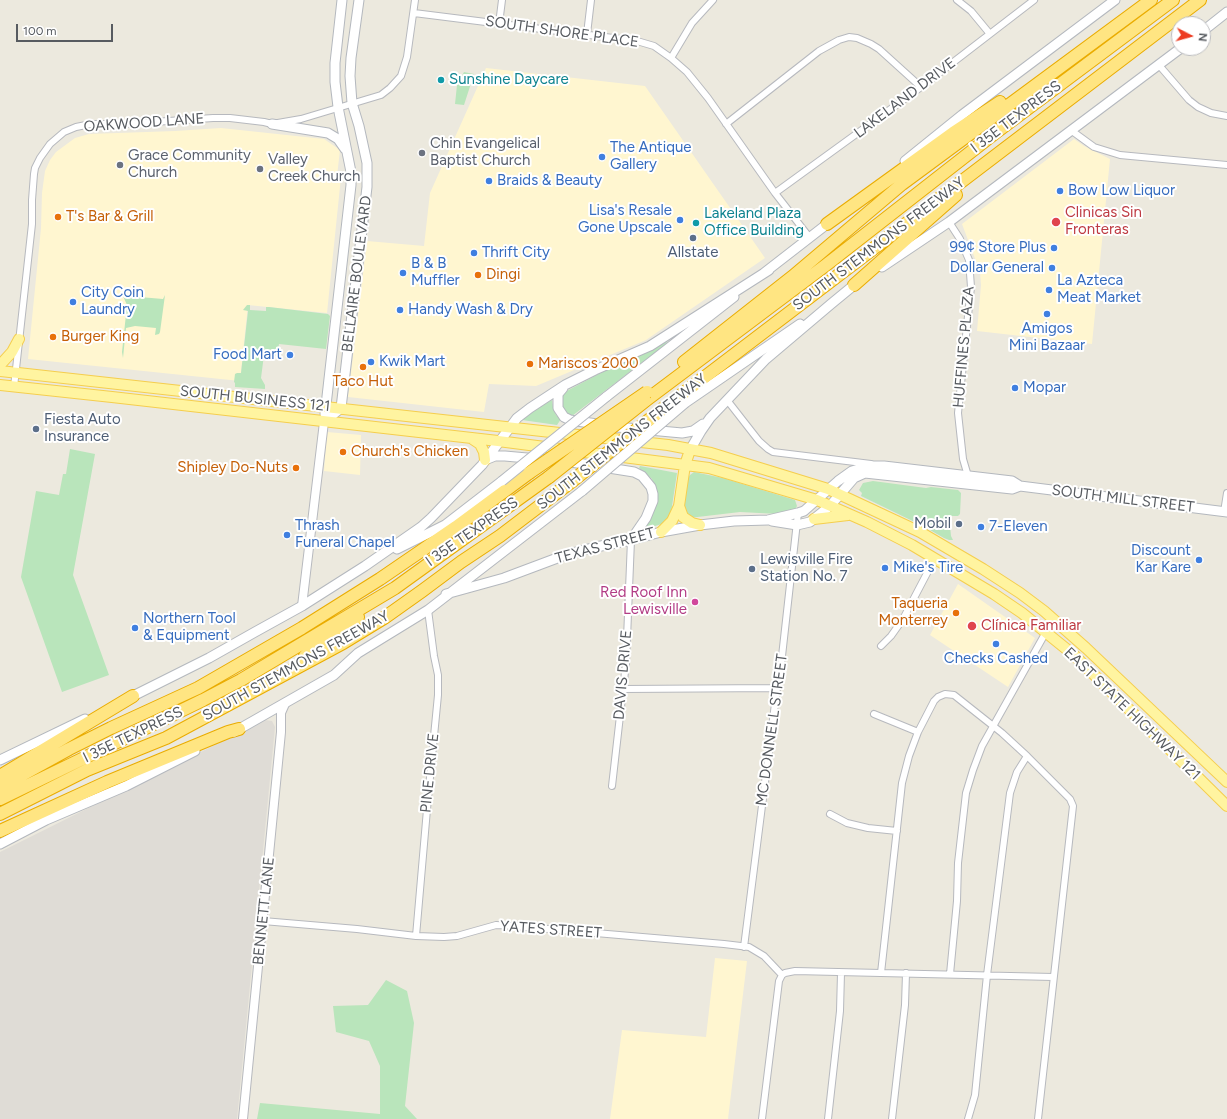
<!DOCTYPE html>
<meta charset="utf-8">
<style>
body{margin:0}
#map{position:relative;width:1227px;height:1119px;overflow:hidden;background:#ece9de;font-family:Figtree,sans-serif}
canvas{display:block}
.north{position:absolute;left:1171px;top:16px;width:40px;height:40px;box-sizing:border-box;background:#fff;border:1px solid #bcbdbf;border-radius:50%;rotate:96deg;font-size:11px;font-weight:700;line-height:16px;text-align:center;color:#575b60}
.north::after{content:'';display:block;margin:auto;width:14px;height:18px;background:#ed3c22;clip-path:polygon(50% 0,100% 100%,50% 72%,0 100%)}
.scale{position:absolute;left:16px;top:24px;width:97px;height:18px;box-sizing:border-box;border:2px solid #575b60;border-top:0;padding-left:5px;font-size:12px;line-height:14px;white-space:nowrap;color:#575b60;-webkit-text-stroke:3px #fff;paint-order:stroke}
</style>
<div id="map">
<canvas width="1227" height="1119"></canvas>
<div class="north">N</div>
<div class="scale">100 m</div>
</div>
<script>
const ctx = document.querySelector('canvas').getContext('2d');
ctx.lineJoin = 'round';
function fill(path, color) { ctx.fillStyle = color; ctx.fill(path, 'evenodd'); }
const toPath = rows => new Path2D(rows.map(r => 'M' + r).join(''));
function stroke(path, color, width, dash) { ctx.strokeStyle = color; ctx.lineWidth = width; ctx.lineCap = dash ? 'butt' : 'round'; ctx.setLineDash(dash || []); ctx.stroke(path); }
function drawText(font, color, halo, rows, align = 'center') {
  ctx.font = font + ' Figtree,sans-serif'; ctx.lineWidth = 4; ctx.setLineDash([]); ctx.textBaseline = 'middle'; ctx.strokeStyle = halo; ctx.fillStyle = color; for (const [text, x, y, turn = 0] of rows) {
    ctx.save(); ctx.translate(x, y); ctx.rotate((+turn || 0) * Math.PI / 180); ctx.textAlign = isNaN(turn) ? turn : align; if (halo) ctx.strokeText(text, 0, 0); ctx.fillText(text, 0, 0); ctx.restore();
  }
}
const commercial = toPath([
 [486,68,645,86,765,258,646,340,536,386,489,384,484,412,348,397,367,241,424,246,430,193],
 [221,128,324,139,340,150,337,176,341,177,327,313,248,305,240,381,28,359,41,228,42,193,45,171,50,160,56,152,75,138,89,134,175,131],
 [1074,139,1084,146,1110,159,1092,344,977,331,981,285,980,272,962,224],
 [327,432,361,435,360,475,324,471],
 [958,584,1035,638,1008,687,930,635],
 [715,958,747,961,728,1119,610,1119,622,1030,706,1037]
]);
const industrial = toPath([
 [265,720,272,721,275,727,237,1119,0,1119,0,852]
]);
const green = toPath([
 [464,72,474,74,464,105,455,104,457,85],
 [123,294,128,295,128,296,163,299,165,295,160,332,159,334,155,335,156,328,135,326,126,328,123,358,122,352,127,305,123,296],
 [247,305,250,305,250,310,266,311,266,307,269,307,328,314,330,316,326,349,279,344,277,356,264,355,261,378,265,385,265,389,235,387,235,383,234,382,235,374,237,373,241,373,248,311,243,310],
 [669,339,665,345,572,416,565,412,560,405,561,394,610,368,654,349],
 [552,400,553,407,556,415,561,419,557,425,522,420,541,406],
 [70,449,95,454,73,575,109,675,62,692,21,577,36,491,59,495,63,474,66,474],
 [640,466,677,473,671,513,662,524,641,530,656,493,652,479,639,468],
 [694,472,723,478,795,500,797,506,795,510,778,514,740,512,689,518,683,512,685,482,690,475],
 [873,481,926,488,931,487,958,490,961,493,960,514,958,516,949,516,951,536,953,540,949,540,944,538,923,526,861,496,862,493,859,490,863,483],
 [386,980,407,991,414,1023,405,1106,417,1119,491,1119,257,1119,260,1103,380,1114,380,1066,369,1041,336,1032,333,1006,368,1005]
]);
const minor = toPath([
 [957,0,971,11,990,34],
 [414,13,637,41,654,46,671,58,687,72,708,98,775,193,810,238],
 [499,24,502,0],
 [587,34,591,0],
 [671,58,692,23,713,0],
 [1158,64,1189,100,1198,107,1211,113,1227,116],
 [726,124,819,51,839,40,849,37,857,38,871,44,879,49,921,87],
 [1072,131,1094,147,1120,155,1227,165],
 [775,193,921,87,1034,0],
 [949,222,960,239,969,260,971,287,958,413,963,459,968,476],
 [14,387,32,224,32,200,34,174,35,168,40,158,50,144,64,132,76,127,91,124,124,124,213,118,230,118,264,122,272,124,301,119,381,95,390,88,401,76,407,57,415,0],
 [727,400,759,441,768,449,773,452,871,464],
 [1224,512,1227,493],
 [881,646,891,636,903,619,935,558],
 [623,689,777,688],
 [874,714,918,732],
 [612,786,626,663,631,540],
 [830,814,847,823,868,828,897,831],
 [263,921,357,929,416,936,444,937,457,936,496,925,514,926,724,944,749,947,764,956,782,975],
 [416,936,428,798,438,695,438,675,434,656,428,610],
 [744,947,777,688,781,665,798,513],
 [881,973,902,783,909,756,918,732,934,701,938,697,945,694,954,695,1002,733,1027,756,1070,799,1073,806,1038,1119],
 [950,974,957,901,958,863,966,793,973,770,982,746,1046,632,1056,622],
 [762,1119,779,981,782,975,785,973,795,971,1053,977],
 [828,1119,840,1011,841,973],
 [892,1119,905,1005,906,973],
 [968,1119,975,1095,987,975,1010,793,1017,772,1027,756]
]);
const tertiary = toPath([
 [302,606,324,422],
 [243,1119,281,732,281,713,285,704]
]);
const secondary = toPath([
 [1203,31,1227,12],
 [272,124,328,133,338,139,345,149],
 [905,161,962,115,1115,0],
 [882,267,949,222,1181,48],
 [764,273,831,221],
 [563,388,558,394,558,408,564,417,570,420,617,427,682,433,693,431,703,424],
 [606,397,734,297],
 [685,403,800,324],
 [325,414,351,185,351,172,338,107,335,82,335,63,342,0],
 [324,422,341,408,367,187,367,163,359,126,352,103,350,76,351,58,359,0],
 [690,450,701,431,710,418,766,359,831,304,859,281],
 [485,460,495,456,505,456,571,462,634,472,642,476,651,487,653,494,653,501,646,518,631,540],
 [772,521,797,525,810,522,830,506,854,478,865,473,1012,489,1020,486],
 [397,549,445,525,502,481],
 [446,594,504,578,568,554,596,547,631,540,661,532,700,525,734,521,768,520,798,513,804,511,838,481,852,471,868,466,884,466,1012,481,1020,486,1227,512],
 [127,699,209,658,255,632,302,606,365,566,421,527,431,518,482,465,517,418,530,408,565,385,595,370,650,346,769,270],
 [234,732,334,675,358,653,428,610,582,491],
 [0,760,85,719],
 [0,844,46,820,126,786,195,751]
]);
const primary = toPath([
 [0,365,12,352,19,339],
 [0,371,668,445,711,453,828,489,920,532,983,569,1020,593,1044,611,1086,648,1227,782],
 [0,385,112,397,498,441,709,468,817,500,867,522,912,545,994,594,1022,613,1075,656,1227,806],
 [471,438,480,444,484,452,485,460],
 [679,506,683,517,692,523,700,525],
 [814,519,848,515],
 [661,532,672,521,679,506,685,465,690,450]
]);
const motorway = toPath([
 [827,224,953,133,1000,102],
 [854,285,956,195],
 [684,362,792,277,902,184,1151,0],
 [645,401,826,265,995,133,1173,0],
 [664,408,1200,0],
 [305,656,333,637,358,617],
 [0,776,133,696],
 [0,787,69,749,111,728,198,688,302,628,380,579,456,527,529,473],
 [0,799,203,700,241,680,395,588,549,477],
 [0,814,87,770,166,738,343,643,384,618,422,591,461,562,500,536,571,482],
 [0,831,107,782,228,732,239,729]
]);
const secondaryBridge = toPath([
 [502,481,606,397],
 [582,491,685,403]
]);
const motorwayBridge = toPath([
 [529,473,647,392],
 [549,477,645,401],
 [571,482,664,408]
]);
const markers = [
 [441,80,4,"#0f9aa8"],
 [422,153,4,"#6b7280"],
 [602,157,4,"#3f7fe0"],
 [120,165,4,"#6b7280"],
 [260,169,4,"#6b7280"],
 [489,181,4,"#3f7fe0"],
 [1060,191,4,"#3f7fe0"],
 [58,217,4,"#e8710a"],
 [680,220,4,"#3f7fe0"],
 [1056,222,5,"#e0444e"],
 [696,223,4,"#0f9aa8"],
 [693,238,4,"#5c6f8a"],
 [1054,248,4,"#3f7fe0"],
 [474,253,4,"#3f7fe0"],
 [1052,268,4,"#3f7fe0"],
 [403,273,4,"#3f7fe0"],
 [478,275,4,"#e8710a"],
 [1049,290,4,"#3f7fe0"],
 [73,302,4,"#3f7fe0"],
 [400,310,4,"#3f7fe0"],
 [1047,314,4,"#3f7fe0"],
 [53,337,4,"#e8710a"],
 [290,355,4,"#3f7fe0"],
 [371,362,4,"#3f7fe0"],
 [530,364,4,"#e8710a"],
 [363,367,4,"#e8710a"],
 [1015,388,4,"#3f7fe0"],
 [36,429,4,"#5c6f8a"],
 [343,452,4,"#e8710a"],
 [296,468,4,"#e8710a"],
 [959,524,4,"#5c6f8a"],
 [981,527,4,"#3f7fe0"],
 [287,535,4,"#3f7fe0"],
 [1199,560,4,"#3f7fe0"],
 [885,568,4,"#3f7fe0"],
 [752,569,4,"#5c6f8a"],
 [695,602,4,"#d1479c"],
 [956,613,4,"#e8710a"],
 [972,626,5,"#e0444e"],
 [135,628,4,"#3f7fe0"],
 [996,644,4,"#3f7fe0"]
];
const streetNames = [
 ["SOUTH SHORE PLACE",562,32,8],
 ["LAKELAND DRIVE",905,98,-37],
 ["I 35E TEXPRESS",1016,117,-37],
 ["OAKWOOD LANE",144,123,-4],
 ["SOUTH STEMMONS FREEWAY",879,244,-37],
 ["BELLAIRE BOULEVARD",357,274,-83],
 ["HUFFINES PLAZA",964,347,-85],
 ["SOUTH BUSINESS 121",255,399,6],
 ["SOUTH STEMMONS FREEWAY",622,442,-38],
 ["SOUTH MILL STREET",1123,499,7],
 ["I 35E TEXPRESS",472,532,-35],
 ["TEXAS STREET",605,546,-15],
 ["SOUTH STEMMONS FREEWAY",296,666,-29],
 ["DAVIS DRIVE",623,675,-85],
 ["EAST STATE HIGHWAY 121",1132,714,44],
 ["MC DONNELL STREET",772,730,-82],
 ["I 35E TEXPRESS",133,735,-26],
 ["PINE DRIVE",430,773,-84],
 ["BENNETT LANE",264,911,-84],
 ["YATES STREET",551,930,4]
];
const cultureNames = [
 ["Sunshine Daycare",449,80],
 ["Lakeland Plaza",704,214],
 ["Office Building",704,231]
];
const worshipNames = [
 ["Chin Evangelical",430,144],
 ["Baptist Church",430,161],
 ["Grace Community",128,156],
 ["Church",128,173],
 ["Valley",268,160],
 ["Creek Church",268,177]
];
const shopNames = [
 ["The Antique",610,148],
 ["Gallery",610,165],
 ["Braids & Beauty",497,181],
 ["Bow Low Liquor",1068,191],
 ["Lisa's Resale",672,211,"right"],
 ["Gone Upscale",672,228,"right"],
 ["99¢ Store Plus",1046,248,"right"],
 ["Thrift City",482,253],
 ["B & B",411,264],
 ["Muffler",411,281],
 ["Dollar General",1044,268,"right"],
 ["La Azteca",1057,281],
 ["Meat Market",1057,298],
 ["City Coin",81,293],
 ["Laundry",81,310],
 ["Handy Wash & Dry",408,310],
 ["Amigos",1047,329,"center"],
 ["Mini Bazaar",1047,346,"center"],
 ["Food Mart",282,355,"right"],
 ["Kwik Mart",379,362],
 ["Mopar",1023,388],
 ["Thrash",295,526],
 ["Funeral Chapel",295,543],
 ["7-Eleven",989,527],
 ["Discount",1191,551,"right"],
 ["Kar Kare",1191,568,"right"],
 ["Mike's Tire",893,568],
 ["Northern Tool",143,619],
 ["& Equipment",143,636],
 ["Checks Cashed",996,659,"center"]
];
const healthNames = [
 ["Clinicas Sin",1065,213],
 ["Fronteras",1065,230],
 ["Clínica Familiar",981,626]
];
const foodNames = [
 ["T's Bar & Grill",66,217],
 ["Dingi",486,275],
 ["Burger King",61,337],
 ["Mariscos 2000",538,364],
 ["Taco Hut",363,382,"center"],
 ["Church's Chicken",351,452],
 ["Shipley Do-Nuts",288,468,"right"],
 ["Taqueria",948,604,"right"],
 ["Monterrey",948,621,"right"]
];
const serviceNames = [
 ["Allstate",693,253,"center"],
 ["Fiesta Auto",44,420],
 ["Insurance",44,437],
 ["Mobil",951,524,"right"],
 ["Lewisville Fire",760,560],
 ["Station No. 7",760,577]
];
const hotelNames = [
 ["Red Roof Inn",687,593],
 ["Lewisville",687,610]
];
fill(commercial, '#fff6d0');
fill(industrial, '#dfdcd6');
fill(green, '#b9e5bb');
stroke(minor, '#b7b9be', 8);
stroke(tertiary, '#b7b9be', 10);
stroke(secondary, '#b4b8be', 11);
stroke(primary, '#f5ce4e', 12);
stroke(motorway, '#eaac00', 14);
stroke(minor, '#fff', 6);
stroke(tertiary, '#fff', 8);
stroke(secondary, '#fff', 9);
stroke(primary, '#fff4a0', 10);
stroke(motorway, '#ffe582', 12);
stroke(secondaryBridge, '#b4b8be', 11, []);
stroke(motorwayBridge, '#eaac00', 14, []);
stroke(secondaryBridge, '#fff', 9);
stroke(motorwayBridge, '#ffe582', 12);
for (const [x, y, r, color] of markers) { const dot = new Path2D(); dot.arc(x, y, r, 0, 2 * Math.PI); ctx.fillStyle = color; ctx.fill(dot); stroke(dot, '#fff', 1.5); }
drawText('15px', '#575b60', '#fff', streetNames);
drawText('15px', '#0d838f', '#fff', cultureNames, 'left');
drawText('15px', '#5b616d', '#fff', worshipNames, 'left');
drawText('15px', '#366cbe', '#fff', shopNames, 'left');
drawText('15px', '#be3a42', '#fff', healthNames, 'left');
drawText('15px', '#c56008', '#fff', foodNames, 'left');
drawText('15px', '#4e5e75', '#fff', serviceNames, 'left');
drawText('15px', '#b23c85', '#fff', hotelNames, 'right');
</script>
